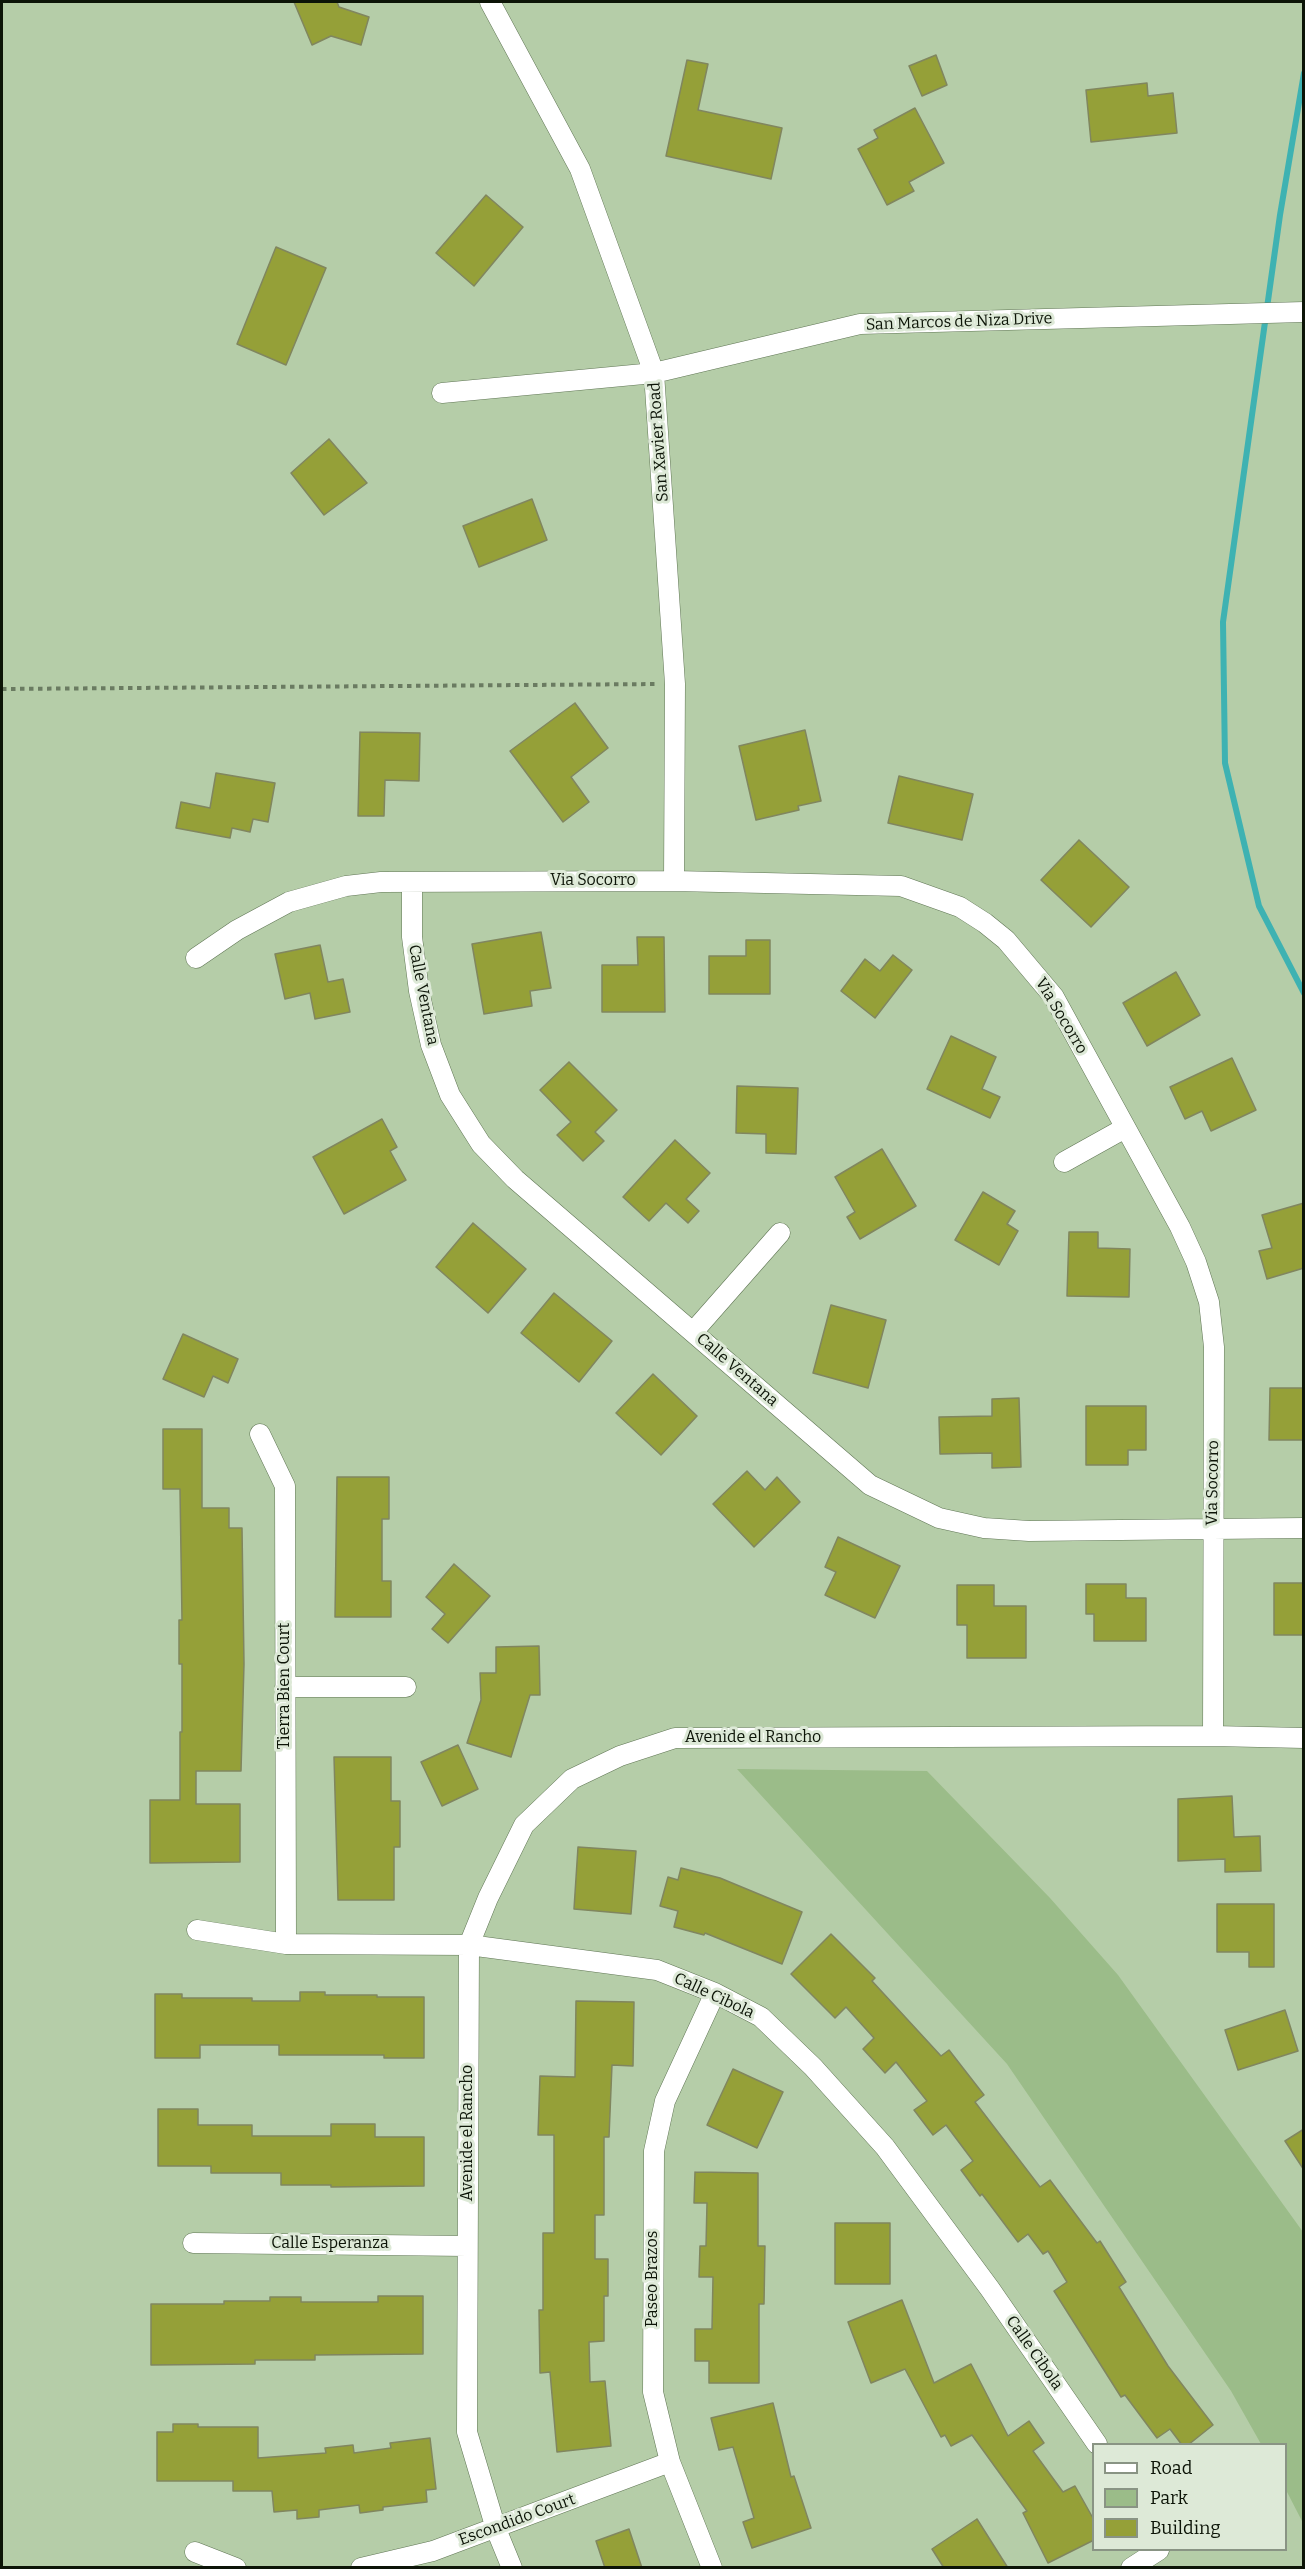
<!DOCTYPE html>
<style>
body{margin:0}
#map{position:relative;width:1305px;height:2569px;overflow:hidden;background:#b5cda8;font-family:Bitter,serif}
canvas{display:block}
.frame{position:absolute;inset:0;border:3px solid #0c1407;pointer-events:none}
.legend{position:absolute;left:1092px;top:2443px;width:195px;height:108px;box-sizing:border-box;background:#dde9d7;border:2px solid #899484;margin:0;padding:8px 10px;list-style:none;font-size:18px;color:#0c1407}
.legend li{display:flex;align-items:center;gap:12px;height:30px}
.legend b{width:30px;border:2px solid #899484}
</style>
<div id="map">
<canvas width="1305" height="2569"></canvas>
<div class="frame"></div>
<ul class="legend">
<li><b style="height:8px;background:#fff"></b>Road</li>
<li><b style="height:16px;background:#9bbc89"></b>Park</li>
<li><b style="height:16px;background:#95a038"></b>Building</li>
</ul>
</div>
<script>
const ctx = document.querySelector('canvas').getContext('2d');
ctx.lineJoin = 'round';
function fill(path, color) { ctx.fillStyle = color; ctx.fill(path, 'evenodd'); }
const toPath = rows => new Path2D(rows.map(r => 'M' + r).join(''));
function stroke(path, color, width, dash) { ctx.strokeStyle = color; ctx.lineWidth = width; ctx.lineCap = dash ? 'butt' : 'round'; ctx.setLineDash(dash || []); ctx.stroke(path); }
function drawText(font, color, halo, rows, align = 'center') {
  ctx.font = font + ' Bitter,serif'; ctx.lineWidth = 6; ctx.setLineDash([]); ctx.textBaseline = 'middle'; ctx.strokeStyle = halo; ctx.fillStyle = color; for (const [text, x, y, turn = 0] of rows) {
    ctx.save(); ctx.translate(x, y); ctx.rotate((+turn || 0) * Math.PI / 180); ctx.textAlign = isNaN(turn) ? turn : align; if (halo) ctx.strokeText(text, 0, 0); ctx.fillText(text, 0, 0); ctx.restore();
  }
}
const green = toPath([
 [737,1769,927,1771,1050,1898,1118,1975,1303,2232,1303,2523,1286,2490,1286,2444,1261,2444,1231,2391,1007,2064]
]);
const stream = toPath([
 [1304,73,1280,215,1223,622,1225,763,1259,906,1304,993]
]);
const building = toPath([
 [294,2,337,2,339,7,369,17,361,45,331,36,312,45,294,2],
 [936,55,947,85,922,96,909,66,936,55],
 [687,60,708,64,698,110,782,128,771,179,666,156,687,60],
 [1147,83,1148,96,1173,93,1177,133,1091,142,1086,90,1147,83],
 [915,108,944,163,909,182,914,191,887,205,858,149,878,138,874,130,915,108],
 [486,195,523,227,474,286,436,253,486,195],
 [276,247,326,268,286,365,237,344,276,247],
 [329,439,367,483,324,515,291,473,329,439],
 [532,499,547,540,479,567,463,526,532,499],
 [575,703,608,748,571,777,589,802,563,822,510,751,575,703],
 [805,730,821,801,798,806,799,810,756,820,739,746,805,730],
 [360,732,420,733,419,781,385,780,384,816,358,816,360,732],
 [216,773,275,783,268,822,253,819,250,832,232,828,230,838,176,828,181,802,210,808,216,773],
 [899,776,973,794,962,840,888,823,899,776],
 [1079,840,1129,887,1091,927,1041,880,1079,840],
 [541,932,551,988,530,991,532,1006,484,1014,472,944,541,932],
 [637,937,664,937,665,1012,602,1012,602,965,638,965,637,937],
 [746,940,770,940,770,994,709,994,709,956,746,956,746,940],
 [320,945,328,982,343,979,350,1012,315,1019,310,993,285,999,275,954,320,945],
 [893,955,912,970,875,1018,841,991,865,959,880,971,893,955],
 [1176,972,1200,1015,1147,1046,1123,1003,1176,972],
 [951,1036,996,1057,982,1089,1000,1097,990,1118,927,1089,951,1036],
 [1232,1058,1256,1110,1211,1131,1202,1111,1185,1119,1170,1087,1232,1058],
 [569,1062,617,1110,595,1132,604,1141,583,1161,557,1135,571,1122,540,1090,569,1062],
 [737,1086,798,1088,796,1154,766,1153,766,1134,736,1133,737,1086],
 [382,1119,397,1147,390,1151,406,1180,344,1214,313,1157,382,1119],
 [675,1140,710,1173,686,1199,699,1211,688,1223,666,1203,649,1221,623,1197,675,1140],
 [882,1149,916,1206,860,1239,847,1217,855,1212,835,1177,882,1149],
 [983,1192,1015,1211,1007,1224,1018,1231,999,1265,955,1240,983,1192],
 [1304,1203,1304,1268,1267,1279,1259,1251,1272,1248,1262,1215,1304,1203],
 [473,1223,526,1269,488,1313,436,1267,473,1223],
 [1069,1232,1098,1232,1098,1248,1130,1249,1129,1297,1067,1296,1069,1232],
 [554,1293,612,1341,579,1382,521,1333,554,1293],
 [831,1305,886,1320,868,1388,813,1373,831,1305],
 [183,1334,238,1359,228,1383,213,1376,204,1397,163,1379,183,1334],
 [653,1374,697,1416,661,1455,616,1413,653,1374],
 [1270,1388,1304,1388,1304,1440,1269,1440,1270,1388],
 [1019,1398,1021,1467,992,1468,992,1453,940,1454,939,1417,992,1416,992,1399,1019,1398],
 [1086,1406,1146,1406,1146,1450,1128,1450,1128,1465,1086,1465,1086,1406],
 [163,1429,202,1429,202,1508,229,1508,229,1528,242,1528,244,1664,241,1771,196,1771,196,1804,240,1804,240,1862,150,1863,150,1800,180,1800,180,1732,182,1732,182,1664,179,1664,179,1620,182,1620,180,1489,163,1489,163,1429],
 [747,1471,765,1490,777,1477,800,1502,754,1547,713,1504,747,1471],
 [337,1477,389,1477,389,1519,382,1519,382,1581,391,1581,391,1617,335,1617,337,1477],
 [838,1537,900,1566,875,1618,825,1595,836,1572,825,1567,838,1537],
 [454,1564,490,1596,448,1643,432,1629,445,1614,426,1597,454,1564],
 [1274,1583,1304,1583,1304,1635,1274,1635,1274,1583],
 [1086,1584,1126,1584,1126,1598,1146,1598,1146,1641,1094,1641,1094,1614,1086,1614,1086,1584],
 [957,1585,994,1585,994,1606,1026,1606,1026,1658,967,1658,967,1625,957,1625,957,1585],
 [539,1646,540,1695,530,1695,511,1757,467,1743,481,1700,480,1673,496,1673,496,1647,539,1646],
 [458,1745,478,1789,442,1806,421,1762,458,1745],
 [334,1757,391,1757,391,1801,400,1801,400,1847,394,1847,394,1900,338,1900,334,1757],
 [1232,1796,1234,1837,1260,1836,1261,1871,1225,1872,1225,1859,1178,1861,1178,1799,1232,1796],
 [578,1847,636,1851,631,1914,574,1909,578,1847],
 [681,1868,720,1878,802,1912,782,1964,705,1933,704,1935,674,1927,678,1911,660,1906,668,1877,678,1880,681,1868],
 [1217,1904,1274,1904,1274,1967,1249,1967,1249,1952,1217,1952,1217,1904],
 [831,1934,875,1978,872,1981,941,2056,949,2050,984,2095,975,2102,1040,2187,1050,2180,1097,2243,1100,2241,1126,2282,1119,2287,1168,2366,1213,2425,1188,2445,1182,2445,1170,2429,1157,2438,1125,2395,1121,2397,1054,2291,1067,2282,1048,2251,1043,2254,1028,2234,1018,2242,982,2194,980,2196,961,2170,973,2161,946,2125,933,2135,914,2110,927,2101,896,2062,885,2073,863,2049,874,2038,846,2007,835,2018,791,1974,831,1934],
 [300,1992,325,1992,325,1995,377,1995,377,1997,424,1997,424,2058,384,2058,384,2055,279,2055,279,2045,200,2045,200,2058,155,2058,155,1994,182,1994,182,1998,252,1998,252,2001,300,2001,300,1992],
 [576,2001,634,2002,633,2066,612,2065,609,2137,604,2137,604,2215,595,2215,595,2259,608,2259,608,2296,604,2296,604,2341,589,2342,590,2382,605,2381,611,2446,557,2452,550,2372,540,2373,539,2310,543,2310,543,2233,554,2233,554,2135,538,2135,540,2076,575,2077,576,2001],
 [1285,2010,1298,2051,1238,2070,1225,2030,1285,2010],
 [733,2069,783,2092,757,2148,707,2125,733,2069],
 [158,2109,198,2109,198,2125,252,2125,252,2136,331,2136,331,2124,375,2124,375,2137,424,2137,424,2186,331,2187,331,2185,281,2185,281,2173,211,2173,211,2166,158,2166,158,2109],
 [1304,2129,1304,2170,1285,2141,1304,2129],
 [695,2172,758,2173,758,2246,765,2246,764,2304,759,2304,759,2383,709,2383,709,2361,695,2361,695,2329,712,2329,713,2277,699,2277,700,2246,706,2246,707,2203,694,2203,695,2172],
 [835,2223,890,2223,890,2284,835,2284,835,2223],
 [378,2296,423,2296,423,2354,315,2355,315,2360,255,2360,255,2364,151,2365,151,2304,224,2304,224,2301,270,2301,270,2297,301,2297,301,2302,378,2302,378,2296],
 [902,2300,934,2383,971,2364,1008,2436,1029,2421,1044,2443,1033,2451,1063,2492,1075,2486,1094,2520,1094,2540,1048,2563,1023,2513,1027,2511,972,2435,951,2446,945,2435,941,2437,905,2369,871,2383,848,2322,902,2300],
 [773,2403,791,2477,794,2476,811,2528,752,2548,743,2522,754,2518,733,2447,719,2450,711,2418,773,2403],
 [173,2424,198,2424,198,2427,258,2427,258,2458,326,2453,325,2448,353,2445,354,2453,391,2448,390,2443,430,2438,436,2489,426,2490,427,2502,383,2507,383,2510,360,2513,359,2505,319,2510,319,2517,297,2519,297,2510,274,2512,272,2491,233,2491,233,2481,157,2481,157,2432,173,2432,173,2424],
 [977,2519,1008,2568,944,2568,932,2549,977,2519],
 [629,2529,642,2568,605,2568,596,2541,629,2529]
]);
const path = toPath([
 [2,689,658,684]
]);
const street = toPath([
 [490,2,580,169,654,373,675,684,674,881],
 [442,393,654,373,860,324,1304,312],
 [412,882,412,937,419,991,431,1045,450,1095,481,1144,515,1179,870,1485,939,1518,984,1528,1029,1531,1304,1528],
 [196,958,237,930,289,902,346,886,381,882,674,881,901,886,960,907,985,923,1006,940,1054,997,1180,1227,1196,1262,1209,1302,1214,1347,1213,1736],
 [1064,1162,1125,1128],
 [693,1332,780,1233],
 [260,1434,285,1486,286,1944],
 [285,1687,406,1687],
 [197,1930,286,1944,469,1945,657,1970,715,1993,761,2017,813,2067,885,2147,990,2289,1097,2444],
 [193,2243,467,2246],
 [195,2552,236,2568],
 [361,2568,433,2551,670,2462],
 [512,2568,496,2529,467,2432,469,1945,488,1898,524,1825,572,1779,620,1756,675,1738,1213,1736,1304,1738],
 [712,2568,670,2462,653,2392,654,2151,665,2101,715,1993],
 [1131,2568,1159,2550]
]);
const streetNames = [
 ["San Marcos de Niza Drive",959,322,-2],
 ["San Xavier Road",659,442,-94],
 ["Via Socorro",593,881],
 ["Calle Ventana",423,995,79],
 ["Via Socorro",1061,1016,59],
 ["Calle Ventana",737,1370,41],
 ["Via Socorro",1213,1483,-89],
 ["Tierra Bien Court",285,1686,-90],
 ["Avenide el Rancho",753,1738],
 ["Calle Cibola",714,1996,25],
 ["Avenide el Rancho",468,2133,-90],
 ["Calle Esperanza",330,2244],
 ["Paseo Brazos",653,2279,-90],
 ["Calle Cibola",1034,2353,55],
 ["Escondido Court",517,2520,-20]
];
fill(green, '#9bbc89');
stroke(stream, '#3eb2b2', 6);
fill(building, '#95a038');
stroke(building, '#80865f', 1.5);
stroke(street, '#607655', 21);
stroke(path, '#6a7b61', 4, [4.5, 4.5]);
stroke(street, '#fff', 20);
drawText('16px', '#0c1407', '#dde9d7', streetNames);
</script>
